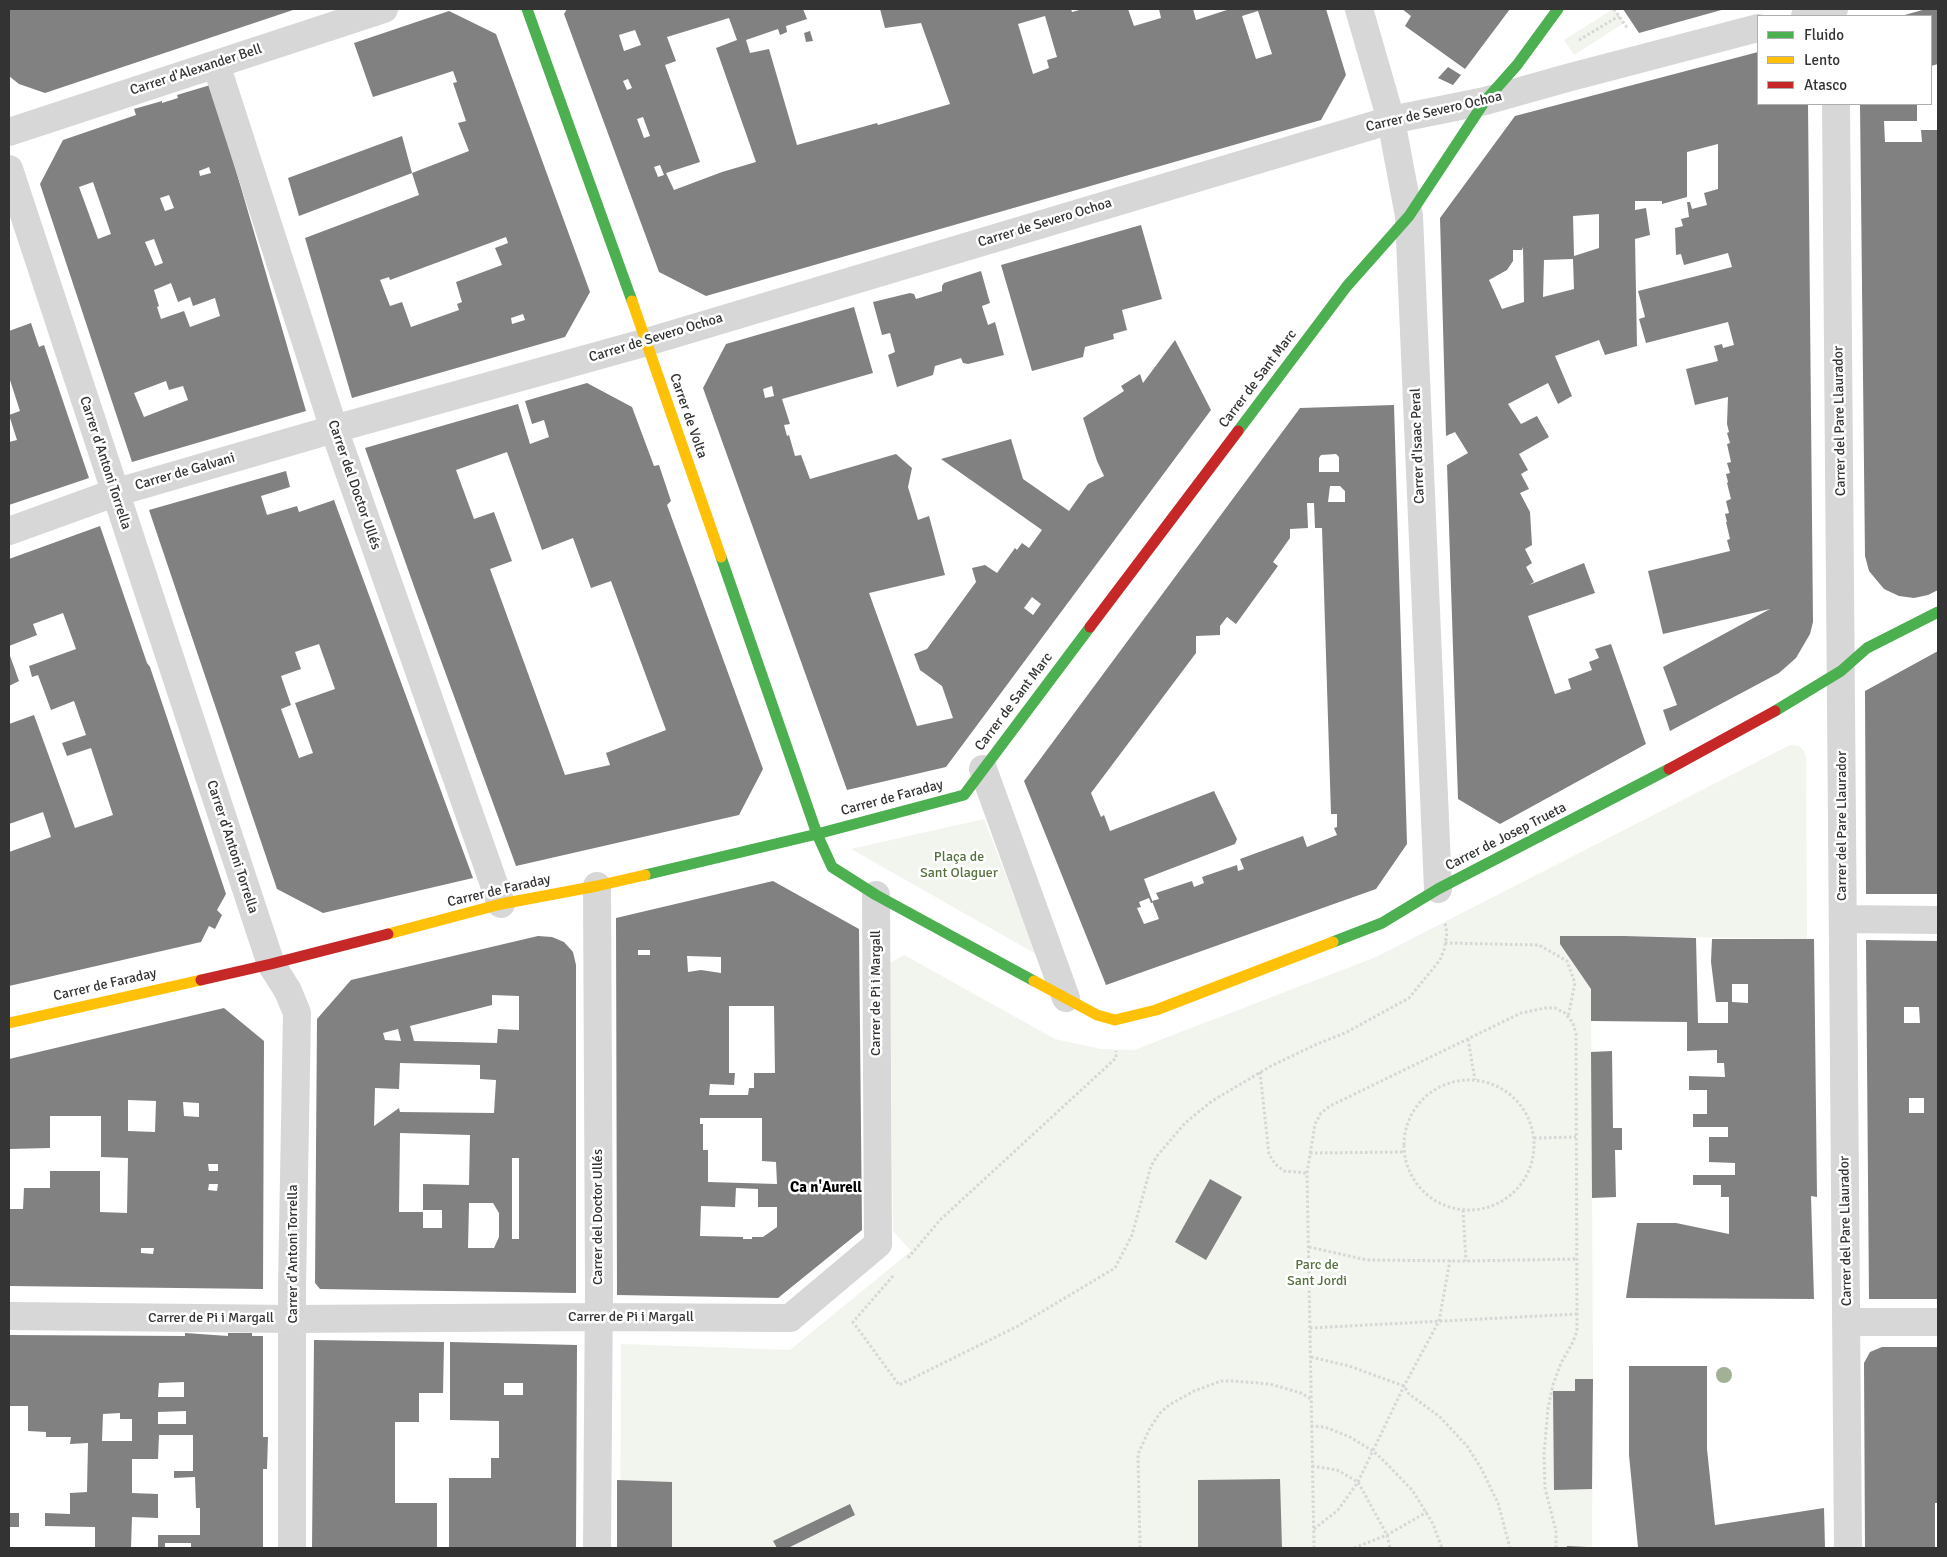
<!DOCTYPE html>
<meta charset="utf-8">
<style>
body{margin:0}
#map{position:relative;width:1947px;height:1557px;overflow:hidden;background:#fff;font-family:Signika,sans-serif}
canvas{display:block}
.frame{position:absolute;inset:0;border:10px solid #333;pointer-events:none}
.legend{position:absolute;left:1757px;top:15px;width:175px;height:90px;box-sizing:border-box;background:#fff;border:1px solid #adadad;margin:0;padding:6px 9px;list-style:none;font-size:15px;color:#333}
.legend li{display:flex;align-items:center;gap:10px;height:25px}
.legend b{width:25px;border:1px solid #adadad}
</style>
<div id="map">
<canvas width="1947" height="1557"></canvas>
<div class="frame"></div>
<ul class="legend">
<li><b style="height:6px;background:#4caf50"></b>Fluido</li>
<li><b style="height:6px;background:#ffc107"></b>Lento</li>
<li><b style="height:6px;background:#c62828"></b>Atasco</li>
</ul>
</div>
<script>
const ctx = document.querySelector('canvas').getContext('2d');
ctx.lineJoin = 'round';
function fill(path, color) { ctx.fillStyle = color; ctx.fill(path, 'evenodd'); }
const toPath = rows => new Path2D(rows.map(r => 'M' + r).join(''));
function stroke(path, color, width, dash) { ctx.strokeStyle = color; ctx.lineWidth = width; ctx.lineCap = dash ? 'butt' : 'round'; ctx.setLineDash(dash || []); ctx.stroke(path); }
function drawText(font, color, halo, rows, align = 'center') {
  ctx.font = font + ' Signika,sans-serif'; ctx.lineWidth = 5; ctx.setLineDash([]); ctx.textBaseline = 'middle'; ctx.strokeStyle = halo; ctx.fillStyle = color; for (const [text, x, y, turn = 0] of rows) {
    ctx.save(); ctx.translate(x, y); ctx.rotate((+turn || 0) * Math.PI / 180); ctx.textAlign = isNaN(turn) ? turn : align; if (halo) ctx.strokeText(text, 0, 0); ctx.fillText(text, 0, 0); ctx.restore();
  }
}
const green = toPath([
 [1613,9,1614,9,1624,23,1574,55,1564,40],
 [1790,745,1799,746,1804,751,1806,757,1807,939,1624,936,1560,937,1560,944,1591,989,1593,1365,1592,1548,620,1548,621,1344,790,1350,911,1251,893,1231,890,963,904,955,1055,1039,1101,1049,1134,1050,1376,957],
 [984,819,1036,954,851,849]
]);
const building = toPath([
 [9,9,296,9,45,93,19,84,9,76],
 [567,9,803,9,807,19,786,26,787,32,780,35,778,29,746,40,750,53,769,49,797,145,877,123,878,125,950,104,921,23,885,28,880,9,1071,9,1072,12,1083,9,1128,9,1134,26,1161,18,1159,9,1193,9,1196,20,1230,9,1326,9,1346,75,1321,120,706,296,659,272,564,14],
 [1258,11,1272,54,1256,59,1242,16],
 [1045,16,1057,57,1047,60,1049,68,1033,74,1018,24],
 [729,18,737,40,716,48,756,162,722,172,674,190,666,173,700,162,665,65,676,61,667,37],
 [635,30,641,45,624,51,619,35],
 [628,79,632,88,627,90,623,81],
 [643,117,650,136,644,138,637,119],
 [660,165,664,175,658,177,654,167],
 [1402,9,1510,9,1465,69,1405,26,1411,16],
 [1623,9,1725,9,1639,33],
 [1926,9,1938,9,1938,64,1931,66,1931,16,1901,16],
 [449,11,496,34,590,292,565,337,352,398,305,238,419,195,412,173,469,151,458,123,466,121,453,83,457,82,453,71,373,97,354,43],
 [506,237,508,243,495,248,502,265,456,282,462,302,457,304,459,310,411,327,402,302,390,306,380,280,389,277,390,280],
 [523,314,525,320,512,324,511,318],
 [810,31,813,41,806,42,804,33],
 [1758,52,1758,104,1808,104,1813,622,1810,634,1796,658,1779,673,1670,731,1663,710,1677,705,1663,667,1770,609,1663,634,1648,571,1730,551,1727,540,1730,539,1726,522,1727,522,1725,514,1729,513,1726,501,1731,499,1727,483,1728,482,1726,474,1730,473,1727,463,1731,462,1727,444,1730,443,1727,433,1729,432,1727,424,1728,397,1695,405,1686,369,1718,361,1714,346,1722,344,1723,348,1734,345,1728,322,1646,343,1639,319,1645,317,1638,291,1732,267,1728,253,1684,265,1681,254,1676,255,1675,228,1683,226,1681,219,1689,217,1687,202,1690,202,1692,209,1707,205,1704,193,1718,189,1718,144,1687,152,1687,197,1662,204,1662,201,1635,201,1635,210,1646,208,1650,235,1635,239,1637,346,1605,355,1599,340,1555,356,1572,396,1558,404,1548,383,1508,404,1521,424,1537,416,1549,437,1519,454,1528,470,1521,474,1529,489,1520,493,1530,512,1532,545,1525,549,1532,563,1526,567,1534,582,1529,585,1584,563,1595,593,1528,616,1555,694,1571,689,1568,679,1592,670,1589,662,1599,658,1595,649,1611,644,1646,744,1500,824,1458,799,1447,465,1468,453,1455,432,1446,436,1440,218,1515,116],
 [1599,214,1599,248,1574,256,1573,216],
 [1523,247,1524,302,1502,309,1489,280,1507,270,1513,261,1513,250,1522,250],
 [1573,259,1574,289,1543,297,1544,260],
 [1448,67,1461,75,1453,85,1438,78],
 [217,83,233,160,306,411,132,462,40,184,63,140,136,115,134,109,162,101,162,103,178,98,177,95],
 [209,167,211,173,200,176,199,171],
 [93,182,111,234,98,239,79,187],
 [169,195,174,208,165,211,160,198],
 [154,239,163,263,155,266,145,242],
 [171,283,178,302,190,297,193,306,215,298,220,316,190,327,184,311,161,319,157,307,159,306,154,290],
 [166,381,169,390,183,386,188,400,144,417,134,393],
 [1860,104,1917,104,1917,121,1884,121,1885,142,1922,142,1921,130,1938,130,1938,590,1928,595,1914,598,1899,596,1884,589,1869,571,1865,556],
 [402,136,412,173,299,216,288,178],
 [1141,225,1162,299,1122,310,1127,330,1113,334,1114,339,1085,347,1083,357,1032,371,1001,265],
 [981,271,990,303,982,306,988,325,995,322,1004,355,968,364,963,363,961,358,935,366,933,375,897,387,888,355,895,352,890,333,882,335,873,302,910,293,914,294,916,299,942,291,942,286,944,283],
 [854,307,873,373,782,399,790,424,784,425,787,436,789,435,795,456,801,455,810,479,896,454,912,468,908,487,918,520,929,516,945,575,869,593,917,726,953,718,942,686,920,670,914,654,927,649,976,582,972,568,985,565,997,573,1015,548,1017,550,1022,543,1029,548,1042,530,941,459,1011,439,1023,479,1069,511,1088,484,1104,476,1097,461,1083,418,1124,391,1121,386,1140,374,1143,383,1175,340,1211,410,946,767,847,790,703,388,726,344],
 [772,386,774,396,765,398,763,389],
 [1032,597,1041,604,1033,615,1024,608],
 [31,323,39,347,44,345,89,478,9,505,9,442,17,440,9,415,20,411,9,377,9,331],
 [587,383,632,407,654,466,659,465,671,501,667,505,763,769,739,815,516,866,417,595,365,448,518,404,530,444,549,437,544,420,532,424,525,401],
 [507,452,542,550,573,538,591,588,611,581,666,730,606,753,610,765,565,775,490,569,512,561,494,512,474,519,456,470],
 [1394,405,1407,844,1376,889,1106,985,1024,781,1300,408],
 [1336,454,1339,457,1339,472,1319,472,1319,458,1321,455],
 [1330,486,1340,486,1345,491,1345,502,1328,502],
 [1307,503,1314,503,1315,528,1322,528,1331,814,1337,814,1337,827,1334,828,1337,835,1307,847,1303,836,1240,859,1244,869,1238,871,1237,865,1202,877,1204,883,1194,887,1192,881,1156,893,1159,899,1152,901,1159,919,1144,924,1137,908,1141,907,1139,902,1149,898,1151,903,1153,903,1144,879,1235,844,1237,839,1214,791,1110,831,1104,815,1101,817,1091,793,1196,653,1196,636,1220,635,1220,626,1227,617,1236,624,1278,566,1273,562,1290,538,1290,529,1308,528],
 [286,471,290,487,261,496,267,515,297,506,299,512,334,500,473,878,323,913,277,889,149,510],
 [319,644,335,689,295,703,313,753,299,758,281,709,291,705,281,676,301,669,295,652],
 [100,526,147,663,150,667,226,894,217,910,222,915,215,929,209,926,201,942,9,986,9,852,51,837,43,812,9,824,9,724,34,715,75,828,113,815,91,748,67,756,62,743,86,735,74,701,51,710,38,675,32,677,29,666,76,649,63,613,33,624,37,635,9,646,9,559],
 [1938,651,1938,894,1866,894,1865,691],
 [9,653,19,681,9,686],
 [773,881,859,929,862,1230,778,1298,617,1295,616,918],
 [638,950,650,950,650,955,638,955],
 [687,956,721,957,721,973,701,970,688,972],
 [729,1006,774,1006,775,1073,754,1073,754,1088,749,1088,748,1095,709,1095,710,1084,734,1085,735,1073,729,1073],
 [700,1118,762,1118,762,1161,776,1162,777,1184,708,1182,708,1150,703,1150,703,1124,700,1124],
 [736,1188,758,1189,758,1207,777,1207,777,1227,763,1237,752,1237,752,1239,743,1239,743,1237,700,1236,701,1206,735,1207],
 [538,936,552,937,564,942,573,952,576,965,576,1293,320,1289,315,1283,317,1019,351,980],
 [492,995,519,996,519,1030,498,1029,497,1043,414,1041,410,1026,492,1005],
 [398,1029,401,1041,385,1040,383,1033],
 [400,1063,480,1065,480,1079,496,1080,494,1113,400,1112,399,1108,374,1126,375,1088,399,1089],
 [400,1133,470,1135,469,1185,423,1184,423,1210,442,1210,442,1228,423,1228,423,1212,399,1212],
 [512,1158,519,1158,519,1239,512,1239],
 [469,1203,493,1203,499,1213,499,1237,494,1248,468,1248],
 [1560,936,1624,936,1696,938,1698,1023,1728,1023,1728,1002,1716,1002,1711,962,1712,939,1814,939,1817,1197,1811,1196,1814,1299,1626,1298,1637,1223,1676,1223,1729,1234,1729,1197,1721,1197,1721,1185,1693,1185,1693,1175,1735,1175,1735,1163,1709,1162,1709,1137,1728,1137,1728,1127,1693,1127,1693,1114,1707,1114,1707,1090,1689,1090,1689,1076,1725,1077,1724,1063,1717,1063,1717,1050,1687,1051,1687,1022,1591,1021,1591,989,1560,944],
 [1732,984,1748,984,1748,1003,1732,1002],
 [1866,940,1938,941,1938,1299,1869,1299],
 [1904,1007,1919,1007,1920,1023,1904,1023],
 [1909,1098,1924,1098,1924,1113,1909,1113],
 [224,1008,264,1041,263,1289,9,1286,9,1209,23,1209,24,1188,50,1188,50,1171,100,1171,100,1212,127,1213,128,1158,101,1157,101,1116,50,1116,50,1148,9,1149,9,1059],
 [128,1100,156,1101,155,1132,128,1131],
 [183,1102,199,1103,199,1117,184,1116],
 [208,1164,218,1164,218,1171,209,1171],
 [209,1184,218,1184,217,1191,208,1190],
 [141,1248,154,1248,153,1254,141,1253],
 [1612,1051,1613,1128,1622,1128,1622,1150,1615,1150,1616,1197,1592,1198,1591,1052],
 [1210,1179,1242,1197,1206,1260,1175,1242],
 [185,1333,228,1336,228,1333,252,1333,252,1336,263,1336,263,1437,268,1437,267,1469,263,1469,263,1548,191,1548,191,1543,165,1543,165,1548,158,1548,158,1535,200,1535,200,1508,196,1508,195,1477,174,1478,174,1471,193,1471,193,1435,159,1435,158,1459,132,1459,132,1493,158,1494,158,1518,132,1517,131,1548,95,1548,95,1527,45,1526,45,1513,70,1514,70,1493,87,1492,88,1443,70,1444,71,1437,46,1437,46,1432,28,1431,28,1406,9,1406,9,1335,185,1336],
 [184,1382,184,1397,158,1397,159,1383],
 [186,1411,186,1424,158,1424,158,1412],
 [120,1413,120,1419,132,1419,132,1441,102,1441,103,1414],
 [314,1340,444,1342,443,1393,419,1393,419,1422,395,1422,395,1503,437,1503,437,1548,312,1548],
 [450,1342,577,1345,576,1548,449,1548,449,1478,491,1478,491,1458,499,1458,499,1421,450,1420],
 [504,1383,523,1383,523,1395,504,1395],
 [1882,1347,1938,1347,1938,1503,1935,1503,1935,1548,1865,1548,1864,1363,1870,1352],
 [1629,1366,1707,1366,1707,1449,1715,1525,1824,1508,1825,1548,1638,1547,1629,1455],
 [1575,1379,1593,1379,1592,1489,1554,1490,1553,1391,1575,1391],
 [1280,1479,1282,1548,1198,1548,1198,1480],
 [617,1480,672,1482,672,1548,617,1548],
 [850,1504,855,1515,788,1548,777,1548,773,1541],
 [9,1513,19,1513,19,1527,9,1527],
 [1567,1546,1587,1547,1587,1548,1567,1548]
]);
const path = toPath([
 [1614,9,1628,29],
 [1579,40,1619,16],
 [1445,943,1539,945,1567,961,1575,983,1568,1017],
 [1468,1039,1475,1080],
 [1260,1072,1269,1154,1275,1164,1284,1171,1307,1173],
 '1404 1145a65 65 0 1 1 130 0a65 65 0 1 1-130 0Z',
 [1534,1138,1576,1137],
 [1310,1153,1405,1152],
 [1463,1210,1466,1261],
 [1309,1247,1367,1260,1466,1261,1577,1259],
 [908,1258,940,1220,1116,1058,1116,1051],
 [893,1276,853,1322,899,1385,1018,1326,1115,1268,1132,1235,1151,1166,1157,1156,1185,1123,1212,1101,1271,1066,1315,1045,1347,1032,1409,998,1440,960,1444,950,1447,933,1445,923],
 [1310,1328,1577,1314],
 [1311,1357,1349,1366,1404,1386,1409,1394,1440,1417,1467,1446,1481,1468,1498,1503,1510,1548],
 [1311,1426,1325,1427,1350,1437,1373,1451,1384,1461,1412,1490,1419,1501,1433,1524,1442,1548],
 [1312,1466,1337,1470,1358,1482,1387,1535,1390,1548],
 [1314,1529,1338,1510,1358,1482,1404,1386,1439,1321,1450,1260],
 [1140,1548,1138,1454,1150,1428,1160,1413,1169,1405,1194,1391,1221,1381,1233,1381,1270,1384,1301,1393,1311,1399],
 [1314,1548,1307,1173,1315,1124,1321,1113,1330,1106,1521,1013,1545,1008,1555,1008,1565,1013,1573,1023,1576,1034,1577,1331,1573,1342,1561,1363,1553,1385,1548,1408,1544,1454,1545,1488,1556,1531,1556,1548],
 [1354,1548,1387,1535,1427,1512]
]);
const street = toPath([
 [1359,9,1391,120,1409,216,1438,889],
 [1805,16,1834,9],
 [216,64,334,429,501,904],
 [1836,104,1848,1548],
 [9,132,384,9],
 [9,169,260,931,271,964,288,991,297,1013,292,1287,292,1548],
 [9,531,114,493,334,429,647,342,1391,120,1485,101,1567,78,1758,28],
 [983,769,1066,998],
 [597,886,599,1287,597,1548],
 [1843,919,1938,920],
 [9,1316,292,1319,599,1317,790,1318,878,1244,876,895],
 [1846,1322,1938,1322]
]);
const fast = toPath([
 [527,9,632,301],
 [1238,431,1347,286,1409,216,1485,101,1517,65,1558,9],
 [721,557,817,834,832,867,876,895,1034,981],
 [1775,711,1841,671,1867,648,1938,612],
 [645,875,817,834,964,795,1090,627],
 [1333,942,1382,923,1438,889,1669,769]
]);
const slow = toPath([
 [632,301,721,557],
 [388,934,501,904,597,886,645,875],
 [1034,981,1097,1015,1115,1020,1156,1010,1333,942],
 [9,1023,201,980]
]);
const jam = toPath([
 [1090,627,1238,431],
 [1669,769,1775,711],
 [201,980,271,964,388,934]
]);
const trees = [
 [1724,1375]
];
const streetNames = [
 ["Carrer d'Alexander Bell",196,70,-18],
 ["Carrer de Severo Ochoa",1434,112,-13],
 ["Carrer de Severo Ochoa",1045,223,-17],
 ["Carrer de Severo Ochoa",656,338,-17],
 ["Carrer de Sant Marc",1258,379,-53],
 ["Carrer de Volta",688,416,71],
 ["Carrer del Pare Llaurador",1840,421,-91],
 ["Carrer d'Isaac Peral",1418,446,-92],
 ["Carrer d'Antoni Torrella",105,463,72],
 ["Carrer de Galvani",185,472,-16],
 ["Carrer del Doctor Ullés",354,485,71],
 ["Carrer de Sant Marc",1014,702,-53],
 ["Carrer de Faraday",892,798,-15],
 ["Carrer del Pare Llaurador",1842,826,-90],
 ["Carrer de Josep Trueta",1506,837,-27],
 ["Carrer d'Antoni Torrella",232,847,72],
 ["Carrer de Faraday",499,891,-13],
 ["Carrer de Faraday",105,985,-13],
 ["Carrer de Pi i Margall",876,993,-90],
 ["Carrer del Doctor Ullés",598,1217,-90],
 ["Carrer del Pare Llaurador",1846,1231,-91],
 ["Carrer d'Antoni Torrella",293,1254,-90],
 ["Carrer de Pi i Margall",631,1317],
 ["Carrer de Pi i Margall",211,1318]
];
const parkNames = [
 ["Plaça de",959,857],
 ["Sant Olaguer",959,873],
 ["Parc de",1317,1265],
 ["Sant Jordi",1317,1281]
];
const neighbourhoodNames = [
 ["Ca n'Aurell",826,1188]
];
fill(green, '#f1f5ed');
fill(building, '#818181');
stroke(path, '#d6d6d6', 3, [2.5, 2.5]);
stroke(street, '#d7d7d7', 28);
stroke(fast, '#4caf50', 11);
stroke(slow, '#ffc107', 11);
stroke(jam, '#c62828', 11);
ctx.fillStyle = '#a2b095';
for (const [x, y] of trees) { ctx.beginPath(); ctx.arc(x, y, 8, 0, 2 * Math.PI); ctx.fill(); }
drawText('14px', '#333', '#fff', streetNames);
drawText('14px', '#56703f', '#fff', parkNames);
drawText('bold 15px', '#000', '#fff', neighbourhoodNames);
</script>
